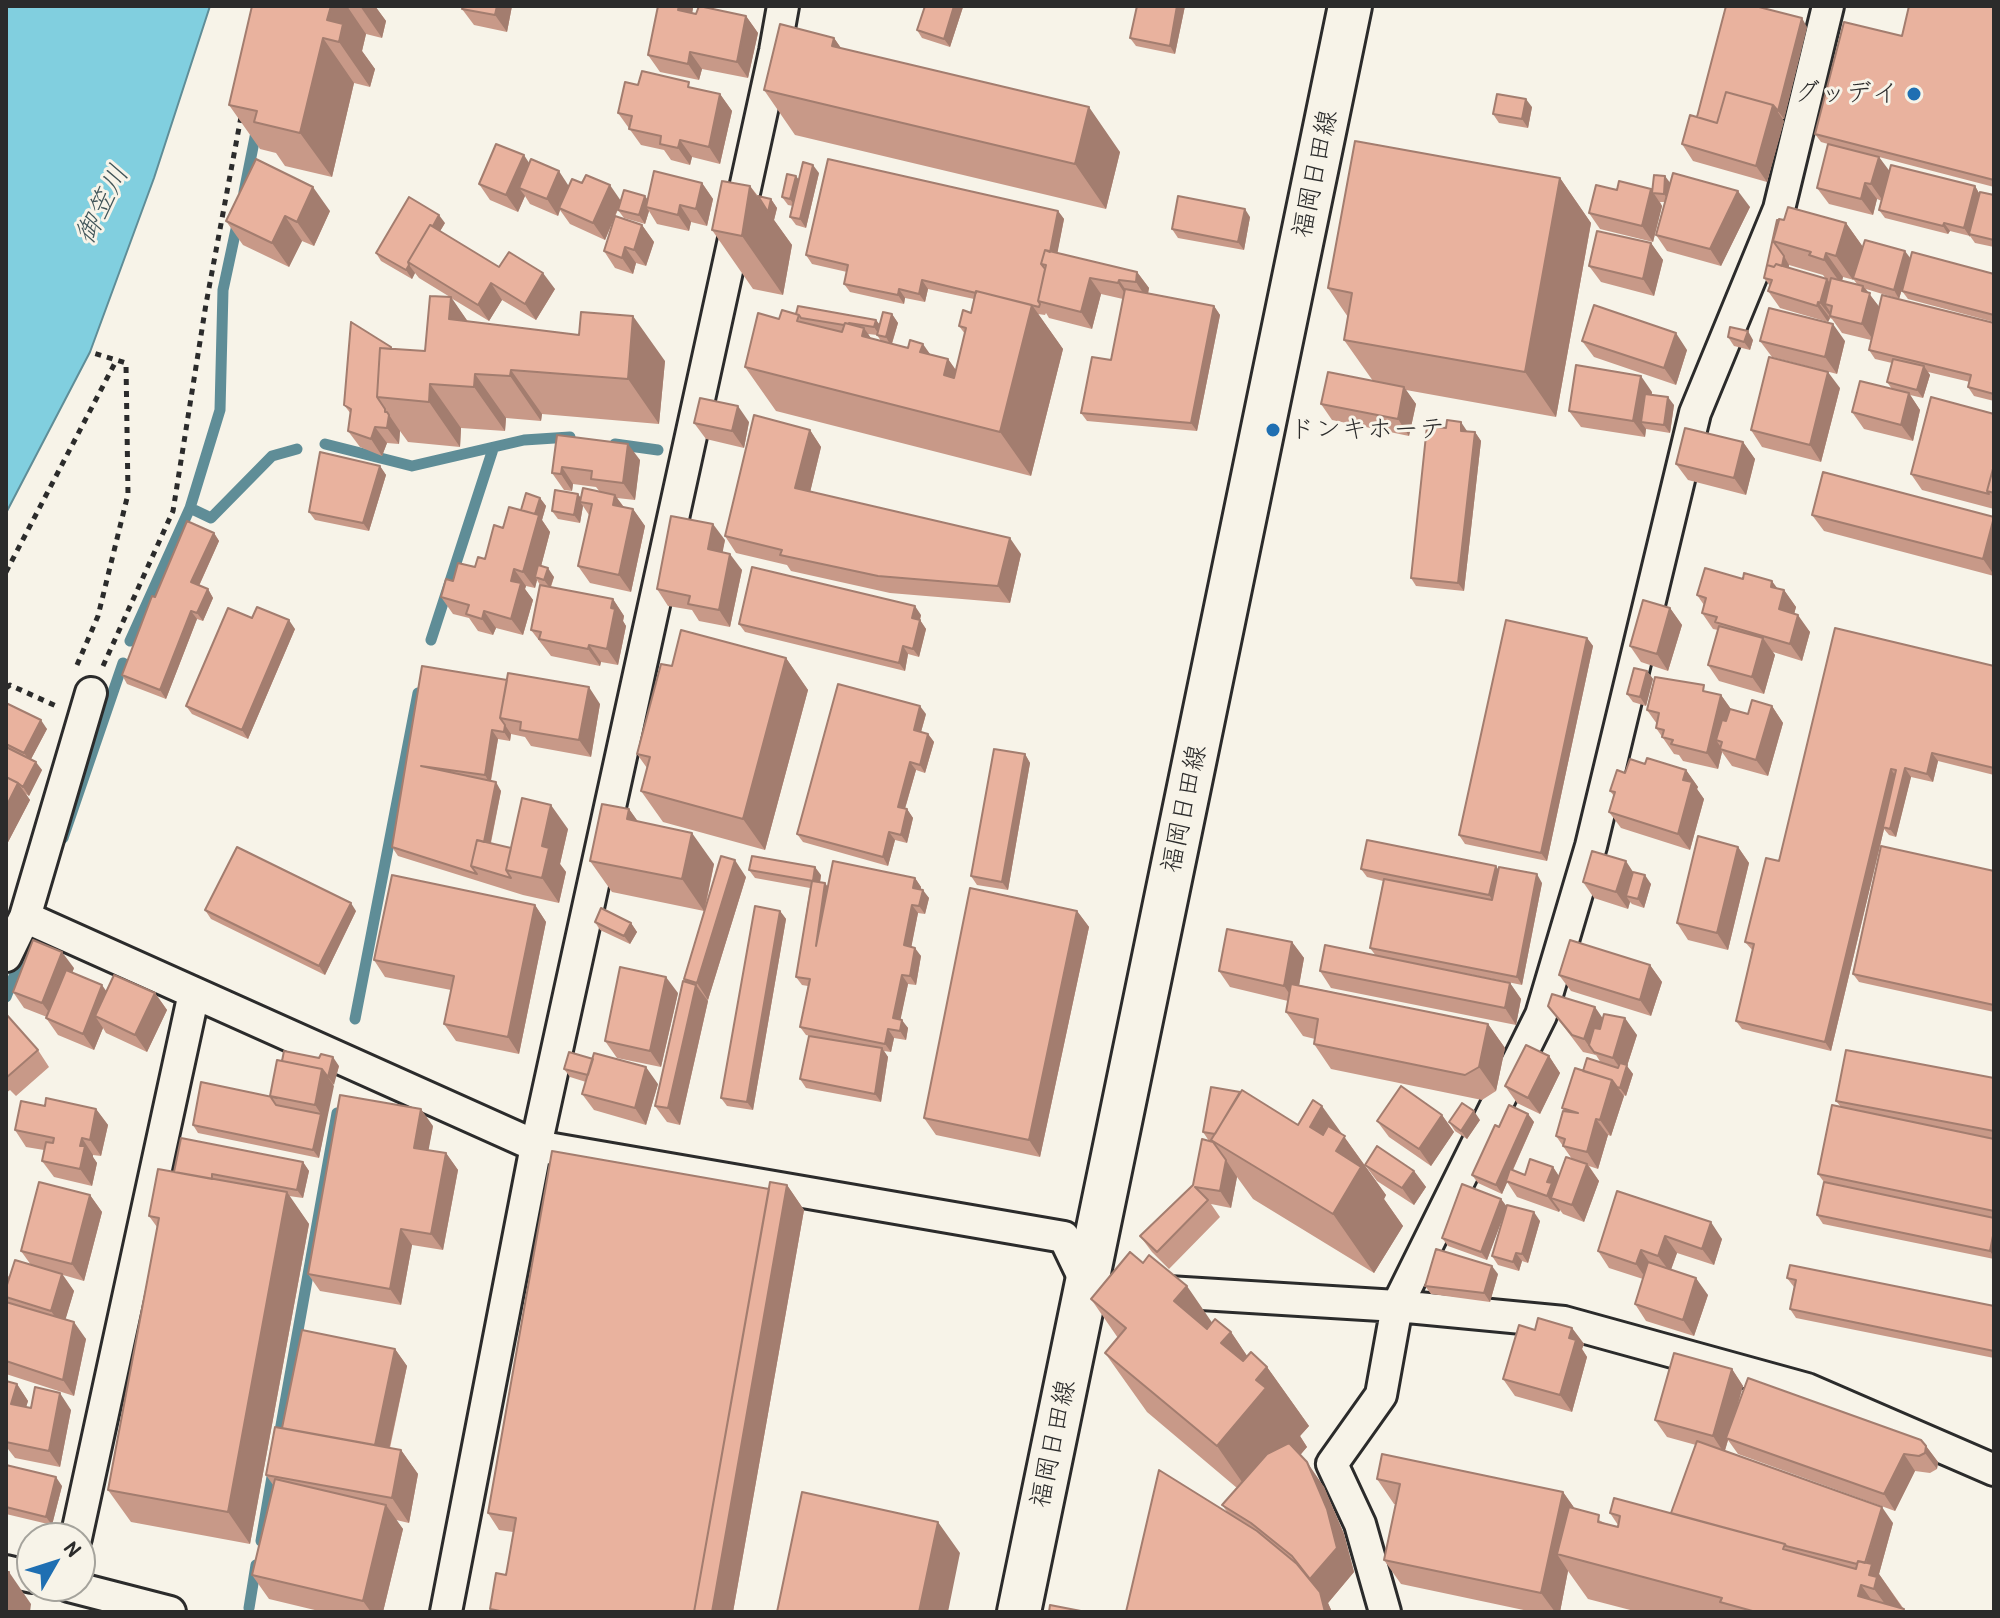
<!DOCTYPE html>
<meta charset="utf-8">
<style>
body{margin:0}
#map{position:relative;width:2000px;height:1618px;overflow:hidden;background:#f7f3e8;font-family:"Patrick Hand",sans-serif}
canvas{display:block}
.frame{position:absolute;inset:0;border:8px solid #2b2b2b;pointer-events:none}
.north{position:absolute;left:16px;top:1522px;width:80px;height:80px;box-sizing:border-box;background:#f7f3e8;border:2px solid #a5a39c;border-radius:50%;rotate:51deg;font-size:22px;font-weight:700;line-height:32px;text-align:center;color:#2b2b2b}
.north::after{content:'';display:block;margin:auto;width:28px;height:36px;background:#1f6fb2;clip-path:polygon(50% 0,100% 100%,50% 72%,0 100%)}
</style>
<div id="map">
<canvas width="2000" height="1618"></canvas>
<div class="frame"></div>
<div class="north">N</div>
</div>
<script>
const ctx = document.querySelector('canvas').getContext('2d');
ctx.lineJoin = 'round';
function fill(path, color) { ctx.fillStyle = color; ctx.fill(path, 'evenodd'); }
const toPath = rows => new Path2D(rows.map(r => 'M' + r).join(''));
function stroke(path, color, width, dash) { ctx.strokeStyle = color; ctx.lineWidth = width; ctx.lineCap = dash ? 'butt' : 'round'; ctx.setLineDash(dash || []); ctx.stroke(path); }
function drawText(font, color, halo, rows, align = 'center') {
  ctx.font = font + ' "Patrick Hand","Klee One",sans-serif'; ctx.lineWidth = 6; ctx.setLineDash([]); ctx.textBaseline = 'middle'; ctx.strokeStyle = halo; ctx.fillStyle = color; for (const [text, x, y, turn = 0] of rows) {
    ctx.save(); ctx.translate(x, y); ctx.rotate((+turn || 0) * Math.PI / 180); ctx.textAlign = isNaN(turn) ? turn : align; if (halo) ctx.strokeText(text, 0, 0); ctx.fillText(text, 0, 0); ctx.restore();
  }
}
const water = toPath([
 [6,6,210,6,154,178,90,352,6,513,6,6]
]);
const stream = toPath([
 [244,192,257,127],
 [325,444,412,466,524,440,570,437],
 [615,444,658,450],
 [190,508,211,518,272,456,297,449],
 [431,640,493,449],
 [130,641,190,508,220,410,223,290,238,220],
 [63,838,123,663],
 [6,997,23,953],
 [355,1019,418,693],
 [278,1442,337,1113],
 [261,1541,273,1471],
 [249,1608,256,1565]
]);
const path = toPath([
 [6,572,116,361],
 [77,665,98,616,128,494,126,363,90,352],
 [103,666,173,511,206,304,241,117],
 [6,688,10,685,56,706]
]);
const street = toPath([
 [25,917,536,1146,1064,1237,1087,1285,1092,1285],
 [6,956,25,917,91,693],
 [1152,1291,1397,1306,1564,1322,1807,1389,1994,1470],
 [76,1538,194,993],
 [6,1571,32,1577],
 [69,1586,170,1612],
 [446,1612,536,1146,775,51,783,6],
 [1385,1612,1360,1524,1332,1464,1381,1395,1397,1306,1541,1015,1591,846,1695,413,1779,209,1828,6]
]);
const secondary = toPath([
 [1019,1612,1350,6]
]);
const wall = toPath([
 [252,6,375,6,386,21,382,38,366,34,362,51,375,69,370,87,354,83,332,177,285,166,276,153,260,149,229,105],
 [512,6,507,32,474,25,462,9],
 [1185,6,1175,54,1136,46,1130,38],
 [1994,6,1994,187,1879,157,1889,172,1975,186,1979,193,1994,195,1994,247,1975,243,1970,236,1950,231,1948,234,1885,218,1879,210,1882,201,1877,199,1873,215,1829,204,1817,188,1828,144,1821,142,1815,134,1902,36],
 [963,7,950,47,922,38,917,30],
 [693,8,692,13,696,14,746,16,758,33,748,78,702,69,699,80,660,72,648,55],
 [1807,27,1784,119,1782,119,1784,121,1767,182,1693,161,1682,144,1697,117],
 [834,38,841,48,1120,152,1106,209,795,135,764,90],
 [638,85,693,88,720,94,732,111,720,164,692,157,690,165,671,160,664,150,641,145,618,113],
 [1532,107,1528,128,1499,123,1493,114],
 [529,164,569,186,621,201,647,200,702,183,713,199,707,226,691,222,689,231,657,224,649,211,645,224,624,218,618,210,620,205,605,240,570,224,560,210,558,216,530,204,525,196,518,212,490,200,479,184],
 [819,173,806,228,796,225,790,217,793,206,788,205,782,197,796,176,799,181],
 [1560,178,1591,223,1556,417,1406,390,1416,404,1409,436,1332,420,1321,404,1373,381,1344,340,1348,317,1328,288],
 [1670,183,1750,207,1721,266,1667,251,1656,235,1665,202,1660,202,1662,206,1653,242,1600,229,1589,213,1617,190,1653,192],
 [750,186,758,196,771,199,777,208,774,220,792,245,783,295,753,289,712,230],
 [330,211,314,246,302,241,289,267,243,245,226,221],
 [1058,211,1064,219,1057,253,1137,272,1149,288,1148,293,1214,306,1220,315,1197,431,1087,421,1081,413,1111,360,1123,299,1101,294,1092,329,1049,318,1046,313,1045,315,1038,314,1063,349,1031,476,776,411,745,367,779,319,796,314,876,320,880,325,892,314,898,323,892,344,948,359,956,370,965,334,959,326,971,313,974,299,928,289,925,302,905,298,904,304,850,292,844,284,847,272,812,264,806,255],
 [868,334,877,335,881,341,871,339],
 [1250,217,1244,250,1178,238,1172,229],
 [1779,220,1846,223,1863,247,1911,259,1994,274,1994,322,1908,299,1902,291,1908,269,1899,299,1866,289,1879,307,1994,323,1994,401,1974,396,1968,387,1970,382,1928,372,1930,375,1923,398,1910,395,1920,410,1913,441,1864,429,1852,412,1892,389,1887,382,1892,363,1875,359,1869,350,1871,340,1842,333,1832,319,1830,318,1828,322,1780,308,1768,291,1770,286,1764,278],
 [1789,265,1823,275,1826,279,1789,268],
 [1843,277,1854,280,1857,284,1842,281],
 [445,223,440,231,499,267,555,289,536,320,502,300,489,321,451,298,468,322,665,361,659,424,542,414,541,421,506,418,505,431,461,428,460,447,408,442,400,431,399,444,387,443,382,456,360,447,348,431,351,414,344,405,391,347,392,349,425,351,450,297,419,278,415,273,412,279,381,261,376,253],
 [642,225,654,242,646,266,636,263,633,274,615,268,604,251],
 [1651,243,1663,260,1654,296,1601,282,1589,266],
 [1728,337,1753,340,1750,350,1734,346],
 [1582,341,1687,350,1676,385,1594,357],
 [1760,341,1845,341,1837,374,1772,357],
 [1840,388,1821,462,1762,447,1751,430],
 [1652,392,1652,394,1674,405,1670,433,1646,429,1645,437,1581,427,1569,411],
 [1994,414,1994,509,1922,490,1911,474],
 [749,422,744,448,706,439,694,423],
 [810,430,821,447,810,492,1021,554,1010,603,890,593,791,571,787,565,736,553,725,536],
 [1467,431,1475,432,1481,441,1464,591,1416,586,1411,578],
 [557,435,640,460,635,500,617,498,624,507,633,509,645,526,631,592,590,583,578,566,589,515,583,506,580,523,558,519,552,511,581,498,600,492,596,487,573,484,572,491,564,490,552,473],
 [1743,442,1755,459,1746,495,1688,480,1676,464],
 [380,466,386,475,369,531,315,520,309,512],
 [540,498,546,506,542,520,550,532,541,566,554,577,551,587,613,599,624,616,623,621,626,626,618,665,601,662,600,666,551,656,531,630,540,585,537,580,535,588,526,586,525,589,533,600,523,635,496,628,493,635,478,631,469,618,453,614,441,597,453,581,475,567,485,559,503,528,521,510],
 [1812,515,1994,517,1994,576,1824,531],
 [214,533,219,541,199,586,208,589,213,598,203,621,197,619,166,699,127,684,122,675,155,597],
 [725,540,722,552,742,570,730,627,699,621,692,610,668,606,657,589],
 [1778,589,1784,590,1796,607,1794,614,1810,632,1802,661,1773,652,1775,655,1764,694,1719,681,1708,665,1718,630,1713,629,1702,613,1704,605,1697,595],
 [1670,608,1682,625,1668,671,1641,662,1630,646],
 [921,615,920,620,926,629,919,657,908,654,905,671,745,632,739,624],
 [252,618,295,629,248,739,192,714,186,706],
 [1587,638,1593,646,1547,861,1465,844,1459,835],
 [786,658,808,690,765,850,663,822,641,791,647,768,637,754],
 [422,666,600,704,591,757,531,746,525,737,511,734,510,741,498,739,491,781,501,791,491,843,511,848,568,829,560,864,566,872,559,903,523,895,398,856,392,847],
 [1994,666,1994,775,1938,761,1933,782,1911,777,1896,837,1889,835,1884,829,1831,1051,1742,1029,1736,1021,1753,951,1745,942,1779,861],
 [1647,671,1653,679,1646,706,1633,702,1627,694],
 [1709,692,1721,695,1731,709,1748,714,1772,706,1783,723,1768,776,1732,766,1722,752,1718,769,1683,761,1679,755,1674,754,1656,728,1657,724,1647,710],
 [6,703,47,729,31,759,42,770,29,796,26,794,30,800,6,846],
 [926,714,921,732,928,734,934,742,925,773,916,770,905,809,907,809,913,818,907,843,895,840,888,866,803,842,797,834],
 [1025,754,1030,763,1008,890,977,885,971,876],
 [1645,764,1686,770,1698,787,1697,789,1704,799,1690,850,1621,828,1609,812,1614,796,1610,791,1625,773],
 [629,809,638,822,714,864,705,910,746,877,708,1000,707,999,708,1001,680,1125,667,1122,655,1106,686,982,684,979,704,911,612,892,590,861],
 [1738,847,1749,863,1728,950,1688,940,1677,923],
 [1496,866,1498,870,1542,883,1522,985,1459,972,1510,983,1521,999,1516,1025,1331,988,1320,971,1376,956,1370,948,1383,881,1367,877,1361,869],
 [749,870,821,875,820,882,828,887,915,878,921,887,921,890,929,898,925,914,918,913,911,947,921,956,916,985,908,984,900,1020,908,1028,906,1040,894,1038,891,1052,884,1051,888,1057,881,1102,806,1088,800,1079,815,1037,806,1035,800,1027,808,986,802,985,796,977,810,888,755,878],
 [1994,871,1994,1012,1859,982,1853,974],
 [1634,872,1651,884,1644,908,1632,904,1630,902,1628,909,1594,898,1583,882],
 [535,905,546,922,519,1054,456,1041,444,1024,451,990,385,977,374,960],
 [205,910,356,911,325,975,211,919],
 [780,911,786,919,753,1110,727,1106,721,1098],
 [1077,911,1089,927,1040,1157,936,1135,924,1118],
 [595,922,631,923,637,932,630,944,600,930],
 [1292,942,1304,958,1299,985,1488,1024,1505,1048,1496,1091,1482,1100,1331,1069,1314,1044,1315,1039,1303,1036,1286,1012,1288,1001,1230,987,1219,971],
 [1650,965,1662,982,1651,1016,1571,991,1559,975],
 [74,968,72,973,106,991,155,993,167,1010,147,1052,106,1033,103,1028,94,1050,58,1035,46,1018,47,1017,24,1008,13,992],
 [678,993,661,1067,617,1058,605,1041],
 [1548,1006,1603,1018,1637,1035,1627,1066,1633,1074,1626,1096,1623,1095,1624,1096,1611,1136,1608,1135,1598,1169,1589,1166,1599,1181,1584,1222,1563,1214,1560,1210,1559,1212,1517,1197,1507,1182,1502,1194,1478,1183,1472,1175,1499,1127,1528,1114,1534,1122,1513,1170,1525,1175,1553,1167,1559,1176,1572,1159,1556,1136,1564,1111,1562,1108,1583,1071,1601,1063,1596,1055,1583,1052],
 [6,1014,38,1050,49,1067,16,1096,10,1090,6,1093],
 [1549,1056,1560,1073,1540,1114,1517,1103,1505,1086],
 [339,1066,333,1085,319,1158,198,1133,193,1125,270,1096],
 [564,1069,658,1084,646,1125,594,1110,582,1094,586,1082,570,1077],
 [1994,1078,1994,1259,1823,1224,1817,1215,1824,1182,1818,1174,1841,1107,1836,1101],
 [1255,1099,1298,1125,1343,1135,1386,1195,1384,1199,1403,1226,1374,1273,1253,1199,1237,1177,1231,1208,1211,1204,1220,1217,1169,1269,1152,1252,1140,1236,1193,1185,1209,1141,1203,1132],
 [45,1106,96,1109,108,1125,101,1156,93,1155,93,1157,97,1163,92,1186,54,1177,42,1161,44,1150,26,1147,15,1130],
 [1442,1115,1454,1132,1431,1166,1389,1137,1377,1121],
 [1480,1120,1467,1139,1455,1131,1449,1122],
 [433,1126,428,1150,446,1153,458,1170,443,1250,412,1245,401,1305,320,1291,308,1274],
 [303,1162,309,1171,303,1198,289,1196,309,1224,250,1544,131,1522,108,1490,157,1227,149,1216,174,1172],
 [1365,1165,1414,1171,1426,1187,1414,1205,1377,1181],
 [787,1185,804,1210,733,1612,492,1612,490,1609,506,1575,513,1532,499,1530,488,1513,769,1189],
 [1617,1191,1722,1239,1714,1265,1677,1253,1671,1270,1708,1295,1694,1336,1646,1321,1635,1304,1643,1279,1609,1268,1598,1251],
 [90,1195,102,1212,84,1281,63,1275,74,1291,65,1320,86,1339,74,1396,6,1374,6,1302,8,1302,6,1300,6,1288,9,1278,6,1285,6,1272,9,1277,31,1265,21,1251],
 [1501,1199,1507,1207,1540,1221,1528,1263,1522,1261,1519,1271,1498,1265,1492,1256,1506,1208,1487,1260,1448,1246,1442,1238],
 [1498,1274,1490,1302,1431,1294,1425,1286],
 [1787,1278,1994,1306,1994,1358,1796,1318,1790,1309,1794,1287],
 [1091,1299,1212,1323,1231,1332,1247,1356,1267,1367,1309,1426,1300,1436,1307,1447,1300,1455,1324,1487,1344,1534,1354,1572,1328,1603,1332,1612,1126,1612,1228,1513,1222,1505,1237,1488,1147,1412,1105,1353,1118,1338],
 [1572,1328,1584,1344,1582,1349,1587,1357,1572,1412,1515,1396,1503,1379,1535,1330],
 [395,1349,407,1366,390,1448,401,1450,418,1474,409,1523,396,1520,403,1529,383,1612,323,1612,269,1599,252,1575,273,1485,266,1475,282,1428],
 [1732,1369,1743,1386,1738,1404,1926,1446,1938,1462,1937,1469,1930,1473,1915,1471,1895,1511,1738,1454,1728,1440,1725,1451,1893,1523,1879,1574,1906,1612,1638,1612,1588,1599,1568,1571,1560,1612,1533,1612,1401,1584,1384,1560,1396,1504,1394,1504,1377,1479,1563,1492,1575,1509,1605,1523,1618,1527,1618,1525,1610,1513,1671,1513,1696,1445,1667,1437,1655,1420],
 [6,1381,17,1384,28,1401,26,1407,71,1410,60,1467,15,1458,8,1449,6,1449],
 [6,1465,62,1486,52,1525,6,1514]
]);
const shadedWall = toPath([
 [331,6,347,6,366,34,362,51,375,69,370,87,339,42,327,20],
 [360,6,375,6,386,21,382,38],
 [497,6,512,6,507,32,495,15],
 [679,6,692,6,693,8,690,27,678,10],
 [954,6,962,6,963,7,950,47,944,39],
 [1177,6,1185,6,1175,54,1170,46],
 [746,16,758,33,748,78,737,62],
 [1802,18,1807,27,1784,119,1778,111],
 [323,38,354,83,332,177,300,133],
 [834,38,865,83,832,46],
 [690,52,702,69,699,80,688,64],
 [720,94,732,111,720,164,709,147],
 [1526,99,1532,107,1528,128,1522,119],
 [1773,105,1784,121,1767,182,1756,166],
 [1089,107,1120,152,1106,209,1075,164],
 [680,140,692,157,690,165,678,148],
 [524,155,535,172,519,188,525,196,518,212,506,195],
 [1879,157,1891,173,1883,201,1871,184],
 [813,165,819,173,806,228,800,219],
 [559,171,570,188,559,208,560,210,558,216,547,199],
 [796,176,802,184,796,207,790,199],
 [1665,176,1671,184,1670,203,1664,194],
 [1560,178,1591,223,1556,417,1525,372],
 [702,183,713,199,707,226,696,209],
 [1865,183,1877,199,1873,215,1861,199],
 [610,185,621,201,605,240,593,223],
 [750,186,768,212,771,199,777,208,774,220,792,245,783,295,742,236],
 [1975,186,1980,195,1970,237,1964,228],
 [313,187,330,211,314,246,297,222],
 [1651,189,1662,206,1653,242,1642,226],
 [1738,191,1750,207,1721,266,1710,249],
 [645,196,651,204,646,207,649,211,645,224,639,215],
 [680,205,691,222,689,231,678,215],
 [1245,209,1250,217,1244,250,1238,242],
 [1058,211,1064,219,1053,276,1047,267],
 [439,215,445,223,418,268,410,264],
 [285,216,302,241,289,267,272,243],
 [1846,223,1863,247,1853,280,1836,256],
 [1944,223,1950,231,1948,234,1943,226],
 [642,225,654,242,646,266,634,250],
 [1651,243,1663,260,1654,296,1643,279],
 [625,247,636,263,633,274,622,258],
 [1905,251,1911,259,1899,299,1894,290],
 [1826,253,1843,277,1841,284,1824,260],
 [1784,256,1789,265,1787,277,1781,268],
 [409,265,415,273,412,279,406,270],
 [1137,272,1149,288,1147,299,1136,282],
 [543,273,555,289,536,320,525,304],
 [1090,278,1101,294,1092,329,1081,312],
 [1827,279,1839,296,1832,306,1825,304,1833,316,1830,316,1820,303],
 [922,280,928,289,925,302,919,294],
 [1119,280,1130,296,1129,300,1118,283],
 [491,283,502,300,489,321,478,305],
 [1863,286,1881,309,1874,341,1862,324,1862,291],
 [899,289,905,298,904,304,898,295],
 [451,297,482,342,449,319],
 [1818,302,1830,318,1828,322,1817,306],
 [1032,305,1063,349,1031,476,1000,432],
 [1214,306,1220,315,1197,431,1191,423],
 [892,314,898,323,891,346,886,337],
 [633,316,665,361,659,424,628,379],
 [876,320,882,328,880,336,874,327],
 [1833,324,1845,341,1837,374,1825,357],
 [864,328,895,373,862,336],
 [1748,331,1753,340,1750,350,1744,342],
 [1676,333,1687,350,1676,385,1664,368],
 [923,344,944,374,948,359,979,404,975,420,920,352],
 [1924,366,1930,375,1923,398,1917,390],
 [511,370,542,414,541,421,510,376],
 [1828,372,1840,388,1821,462,1810,445],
 [475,374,506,418,505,431,474,387],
 [1641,376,1652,392,1647,423,1641,422,1646,429,1645,437,1633,421],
 [430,384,461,428,460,447,429,402],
 [1404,387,1416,404,1409,436,1398,419],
 [1909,393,1920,410,1913,441,1901,425],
 [1668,397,1674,405,1670,433,1664,425],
 [738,406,749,422,744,448,732,431],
 [385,409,400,431,399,444,387,428],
 [1461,422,1467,431,1467,439,1461,431],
 [375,427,387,443,382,456,371,439],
 [810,430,821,447,807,505,795,488],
 [1475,432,1481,441,1464,591,1458,583],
 [1743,442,1755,459,1746,495,1734,478],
 [628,444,640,460,635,500,623,483],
 [380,466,386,475,369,531,363,523],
 [562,467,573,484,572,491,561,474],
 [578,494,584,502,580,502,583,506,580,523,574,515],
 [615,495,627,512,613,505],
 [540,498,546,506,542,520,550,532,538,578,535,577,537,580,535,588,523,572,534,517],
 [633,509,645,526,631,592,619,575],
 [1994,517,1994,575,1983,559],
 [713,524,725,540,720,566,708,549],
 [214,533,219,541,197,590,191,582],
 [1010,538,1021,554,1010,603,998,586],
 [730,554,742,570,730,627,719,610],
 [548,568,554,577,550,588,544,580],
 [514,569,526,586,525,589,533,600,523,635,511,619,511,581],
 [1772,581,1783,596,1784,590,1796,607,1791,626,1779,609,1771,587],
 [208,589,213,598,203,621,197,613],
 [613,599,624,616,623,621,626,626,618,665,607,649],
 [915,606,921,615,918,627,912,618],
 [1670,608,1682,625,1668,671,1657,654],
 [191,611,197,619,166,699,160,690],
 [484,611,496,628,493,635,482,619],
 [1798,615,1810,632,1802,661,1790,644],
 [289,620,295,629,248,739,242,730],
 [920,620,926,629,919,657,913,649],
 [1587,638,1593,646,1547,861,1541,853],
 [1763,638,1775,655,1764,694,1752,677],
 [589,645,601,662,600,666,588,649],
 [903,646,908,654,905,671,899,663],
 [786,658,808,690,765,850,743,819],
 [1647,671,1653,679,1646,706,1640,697],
 [589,687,600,704,591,757,579,740],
 [1721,695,1733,712,1722,742,1716,740,1723,750,1720,749,1722,752,1718,769,1707,753],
 [920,706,926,714,919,739,914,730],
 [1772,706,1783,723,1768,776,1756,760],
 [41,720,47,729,30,761,24,753],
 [505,725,511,734,510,741,504,732],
 [492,730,498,739,490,784,485,775],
 [928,734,934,742,925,773,920,765],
 [1932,753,1938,761,1933,782,1927,774],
 [1025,754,1030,763,1008,890,1002,882],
 [36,762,42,770,29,796,23,787],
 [910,762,916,770,903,815,898,807],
 [1905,768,1911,777,1896,837,1890,829],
 [1891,769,1897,778,1883,827,1884,829,1831,1051,1825,1042],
 [1686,770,1698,787,1697,789,1704,799,1690,850,1678,834,1683,780],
 [496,782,501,791,485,870,478,868],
 [18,783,30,800,6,846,6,807],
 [551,805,568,829,560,864,566,872,559,903,542,878,542,846],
 [629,809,652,841,627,819],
 [907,809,913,818,907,843,901,835],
 [889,832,895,840,888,866,883,857],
 [692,833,714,864,704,911,682,879],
 [1738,847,1749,863,1728,950,1717,933],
 [735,860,746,877,708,1000,697,983],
 [1626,861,1637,878,1626,896,1630,902,1628,909,1616,892],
 [1496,866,1501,874,1495,904,1489,895],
 [815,867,821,875,819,889,813,881],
 [1537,874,1542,883,1522,985,1517,977],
 [1645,875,1651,884,1644,908,1638,899],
 [915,878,921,887,919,897,913,888],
 [825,883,831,891,816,946],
 [923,890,929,898,925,914,919,906],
 [351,903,356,911,325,975,319,966],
 [535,905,546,922,519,1054,508,1037],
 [912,905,918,913,910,954,904,945],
 [780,911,786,919,753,1110,747,1102],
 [1077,911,1089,927,1040,1157,1029,1140],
 [631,923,637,932,630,944,624,936],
 [1292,942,1304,958,1296,1003,1284,986],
 [915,948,921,956,916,985,910,976],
 [62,952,74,968,54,1019,42,1003],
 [1650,965,1662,982,1651,1016,1640,1000],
 [902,975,908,984,899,1027,893,1018],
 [666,977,678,993,661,1067,650,1051],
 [1510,983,1521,999,1516,1025,1505,1008],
 [102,985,114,1002,95,1016,103,1028,94,1050,83,1034],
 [696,985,708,1001,680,1125,668,1108],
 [155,993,167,1010,147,1052,135,1035],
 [1595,1007,1606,1023,1594,1052,1596,1056,1584,1039],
 [1625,1018,1637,1035,1627,1066,1633,1074,1626,1096,1620,1088,1624,1074,1613,1058],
 [902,1020,908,1028,906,1040,900,1031],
 [1488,1024,1505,1048,1496,1091,1479,1067],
 [888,1029,894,1038,891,1052,885,1044],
 [882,1048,888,1057,881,1102,875,1094],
 [1549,1056,1560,1073,1540,1114,1528,1098],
 [333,1057,339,1066,334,1085,328,1077],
 [646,1067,658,1084,646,1125,635,1108],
 [322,1069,334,1086,319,1158,313,1150,321,1114,315,1105],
 [1612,1080,1624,1096,1611,1136,1600,1120],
 [1322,1106,1386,1195,1384,1199,1403,1226,1374,1273,1333,1214,1310,1127],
 [96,1109,108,1125,101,1156,90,1140],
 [421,1109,433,1126,426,1164,414,1148],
 [1474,1111,1480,1120,1467,1139,1461,1131],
 [1528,1114,1534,1122,1502,1194,1496,1185],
 [1442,1115,1454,1132,1431,1166,1419,1149],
 [1596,1119,1608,1135,1598,1169,1587,1152],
 [82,1138,93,1155,93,1157,97,1163,92,1186,80,1169,80,1146],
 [446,1153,458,1170,443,1250,431,1234],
 [1226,1160,1237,1177,1231,1208,1220,1191],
 [303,1162,309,1171,303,1198,297,1190],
 [1587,1164,1599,1181,1584,1222,1572,1205],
 [1553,1167,1564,1184,1551,1198,1560,1210,1559,1212,1547,1196,1547,1182],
 [1414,1171,1426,1187,1414,1205,1402,1188],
 [787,1185,804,1210,733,1612,701,1612],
 [287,1192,309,1224,250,1544,228,1512],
 [90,1195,102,1212,84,1281,72,1264],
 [1501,1199,1507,1207,1487,1260,1481,1252],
 [1534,1212,1540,1221,1528,1263,1522,1254],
 [1711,1222,1722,1239,1714,1265,1702,1249],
 [401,1229,412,1245,401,1305,390,1289],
 [1994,1231,1994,1257,1990,1251],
 [1665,1236,1677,1253,1670,1272,1658,1256],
 [1641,1250,1652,1266,1647,1280,1636,1264],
 [1516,1253,1522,1261,1519,1271,1513,1262],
 [1492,1266,1498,1274,1490,1302,1484,1293],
 [62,1274,74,1291,63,1328,51,1311],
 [1696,1278,1708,1295,1694,1336,1683,1320],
 [1187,1286,1224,1340,1231,1332,1260,1375,1267,1367,1309,1426,1300,1436,1307,1447,1258,1505,1217,1446,1174,1301],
 [74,1322,86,1339,74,1396,63,1380],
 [1572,1328,1584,1344,1582,1349,1587,1357,1572,1412,1560,1395,1569,1338],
 [395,1349,407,1366,385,1468,374,1451],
 [1732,1369,1743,1386,1728,1438,1726,1438,1728,1440,1724,1453,1713,1436],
 [17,1384,28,1401,22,1420,11,1404],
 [60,1393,71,1410,60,1467,49,1451],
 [1926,1446,1938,1462,1937,1469,1925,1453],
 [401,1450,418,1474,409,1523,392,1498],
 [1904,1454,1915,1471,1895,1511,1884,1494],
 [1307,1462,1324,1487,1344,1534,1354,1572,1328,1603,1332,1612,1325,1612,1320,1594,1310,1579],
 [56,1477,62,1486,52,1525,46,1517],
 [1563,1492,1580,1516,1557,1554,1568,1571,1560,1612,1555,1612,1541,1593],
 [386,1505,403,1529,383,1612,371,1612,363,1601],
 [1882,1507,1893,1523,1879,1574,1903,1609,1891,1612,1874,1589,1865,1566],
 [938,1522,960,1553,948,1612,919,1612],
 [9,1572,31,1604,30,1612,6,1612,6,1588],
 [1861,1585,1880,1612,1858,1596]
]);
const building = toPath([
 [252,6,331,6,327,20,343,24,339,42,323,38,300,133,254,122,257,111,229,105,252,6],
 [463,6,497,6,495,15,462,9,463,6],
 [658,6,679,6,678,10,696,14,699,6,746,16,737,62,690,52,688,64,648,55,658,6],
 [925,6,954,6,944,39,917,30,925,6],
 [1137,6,1177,6,1170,46,1130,38,1137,6],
 [1726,6,1755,6,1802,18,1778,111,1773,105,1726,92,1717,123,1697,117,1726,6],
 [1909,6,1994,6,1994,180,1815,134,1844,22,1902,36,1909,6],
 [780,24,834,38,832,46,1089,107,1075,164,764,90,780,24],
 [642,71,689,82,688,87,720,94,709,147,680,140,678,148,660,144,661,136,629,129,632,116,618,113,625,82,638,85,642,71],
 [1726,92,1773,105,1756,166,1682,144,1690,115,1717,123,1726,92],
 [1497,94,1526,99,1522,119,1493,114,1497,94],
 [1355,141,1560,178,1525,372,1344,340,1352,293,1328,288,1355,141],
 [496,144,524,155,506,195,479,184,496,144],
 [1828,144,1879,157,1871,184,1865,183,1861,199,1817,188,1828,144],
 [256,159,313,187,297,222,285,216,272,243,226,221,256,159],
 [531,159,559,171,547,199,519,188,531,159],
 [828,159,1058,211,1050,252,1045,250,1041,264,1045,269,1038,301,1040,304,1039,307,976,291,976,293,922,280,919,294,899,289,898,295,844,284,848,265,806,255,828,159],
 [803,162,813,165,800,219,790,217,803,162],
 [1891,165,1975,186,1964,228,1944,223,1943,226,1879,210,1891,165],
 [654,171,702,183,696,209,680,205,678,215,646,207,654,171],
 [1673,173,1738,191,1710,249,1656,235,1673,173],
 [787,174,796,176,790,199,782,197,787,174],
 [586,175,610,185,593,223,559,208,572,179,582,183,586,175],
 [1654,175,1665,176,1664,194,1652,193,1654,175],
 [722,181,750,186,742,236,712,230,722,181],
 [1619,181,1651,189,1642,226,1589,213,1596,185,1617,190,1619,181],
 [624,190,645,196,639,215,618,210,624,190],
 [1980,192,1994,195,1994,240,1969,234,1980,192],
 [758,196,771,199,768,212,758,196],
 [1178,196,1245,209,1238,242,1172,229,1178,196],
 [409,197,439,215,433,226,430,225,408,262,409,265,406,270,376,253,409,197],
 [1788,207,1846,223,1836,256,1826,253,1824,260,1809,255,1811,252,1773,241,1779,219,1784,220,1788,207],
 [615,216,642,225,634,250,625,247,622,258,604,251,615,216],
 [1777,220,1779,220,1773,241,1784,256,1782,266,1776,264,1774,267,1767,265,1777,220],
 [430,225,499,267,509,252,543,273,525,304,491,283,478,305,408,262,430,225],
 [1597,231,1651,243,1643,279,1589,266,1597,231],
 [1865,240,1905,251,1894,290,1853,278,1865,240],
 [1045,250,1137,272,1136,282,1119,280,1118,283,1090,278,1081,312,1038,301,1046,265,1041,264,1045,250],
 [1912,252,1994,274,1994,315,1902,291,1912,252],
 [1776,264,1827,279,1820,303,1818,302,1817,306,1768,291,1772,280,1764,278,1767,265,1774,267,1776,264],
 [1831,278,1863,286,1862,291,1870,293,1862,324,1830,316,1832,306,1825,304,1831,278],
 [1125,289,1214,306,1191,423,1081,413,1092,357,1111,360,1125,289],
 [976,291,1032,305,1000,432,745,367,758,313,779,319,782,310,799,315,797,321,842,332,845,323,864,328,862,336,908,348,910,340,923,344,920,352,948,359,944,375,954,378,966,328,959,326,963,310,971,313,976,291],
 [1882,295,1994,323,1994,394,1968,387,1971,375,1869,350,1882,295],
 [430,296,451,297,449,319,579,335,581,312,633,316,628,379,511,370,510,376,475,374,474,387,430,384,429,402,377,397,380,348,425,351,430,296],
 [1594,305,1676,333,1664,368,1582,341,1594,305],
 [798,306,876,320,874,327,849,323,849,324,845,323,844,325,801,318,799,315,796,314,798,306],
 [1769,308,1833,324,1825,357,1760,341,1769,308],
 [883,312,892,314,886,337,877,335,883,312],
 [351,322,391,347,391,349,380,348,377,397,385,409,385,412,387,412,389,415,387,428,375,427,371,439,348,431,351,409,344,405,351,322],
 [1730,327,1748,331,1744,342,1728,337,1730,327],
 [1769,357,1828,372,1810,445,1751,430,1769,357],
 [1893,359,1924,366,1917,390,1887,382,1893,359],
 [1576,365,1641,376,1633,421,1569,411,1576,365],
 [1328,372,1404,387,1398,419,1321,404,1328,372],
 [1860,381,1909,393,1901,425,1852,412,1860,381],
 [1645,394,1668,397,1664,425,1641,422,1645,394],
 [1931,397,1994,414,1994,465,1987,491,1989,494,1911,474,1931,397],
 [700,398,738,406,732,431,694,423,700,398],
 [754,415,810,430,795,488,1010,538,998,586,878,576,780,555,782,550,725,536,754,415],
 [1447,420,1461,422,1461,431,1475,432,1458,583,1411,578,1427,426,1446,428,1447,420],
 [1685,428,1743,442,1734,478,1676,464,1685,428],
 [557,435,628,444,623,483,591,479,592,471,562,467,561,474,552,473,557,435],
 [320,452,380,466,363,523,309,512,320,452],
 [1994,465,1994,493,1987,491,1994,465],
 [1823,472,1994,517,1983,559,1812,515,1823,472],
 [583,488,615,495,613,505,633,509,619,575,578,566,592,504,580,502,583,488],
 [555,490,578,494,574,515,552,511,555,490],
 [526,493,540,498,535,514,521,510,526,493],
 [509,507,539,515,523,572,514,569,511,581,521,583,511,619,484,611,482,619,466,614,469,605,441,597,446,579,453,581,458,563,475,567,478,557,485,559,494,525,503,528,509,507],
 [671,516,713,524,708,549,730,554,719,610,688,604,690,596,657,589,671,516],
 [187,521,214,533,191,582,208,589,197,613,191,611,160,690,122,675,152,596,155,597,187,521],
 [538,565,548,568,544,580,535,577,538,565],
 [752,567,915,606,912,618,920,620,913,649,903,646,899,663,739,624,752,567],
 [1705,568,1743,579,1744,573,1772,581,1771,587,1784,590,1779,609,1798,615,1790,644,1715,622,1717,617,1702,613,1706,598,1697,595,1705,568],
 [540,585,613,599,611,608,615,609,607,649,589,645,588,649,539,639,541,632,531,630,540,585],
 [1643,600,1670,608,1657,654,1630,646,1643,600],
 [257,607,289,620,242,730,186,706,228,608,252,618,257,607],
 [1506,620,1587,638,1541,853,1459,835,1506,620],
 [1719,626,1763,638,1752,677,1708,665,1719,626],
 [1835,628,1994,666,1994,768,1932,753,1927,774,1905,768,1890,829,1883,827,1896,770,1891,769,1825,1042,1736,1021,1754,944,1745,942,1766,858,1779,861,1835,628],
 [681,630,786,658,743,819,641,791,650,757,637,754,661,664,672,666,681,630],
 [422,666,507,680,500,718,505,725,504,732,492,730,485,775,421,766,496,782,484,842,477,840,471,866,477,874,392,847,422,666],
 [1634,668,1647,671,1640,697,1627,694,1634,668],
 [508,673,589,687,579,740,520,730,521,722,500,718,508,673],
 [1655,677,1704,685,1703,691,1721,695,1707,753,1671,744,1673,740,1662,737,1664,730,1656,728,1659,713,1647,710,1655,677],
 [838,684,920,706,914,730,928,734,920,765,910,762,898,807,907,809,901,835,889,832,883,857,797,834,838,684],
 [1752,700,1772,706,1756,760,1720,749,1722,742,1716,740,1722,720,1726,721,1730,709,1748,714,1752,700],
 [6,703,41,720,24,753,6,744,6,703],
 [6,747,36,762,23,787,18,783,6,777,6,747],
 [994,749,1025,754,1002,882,971,876,994,749],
 [1647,758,1686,770,1683,780,1692,782,1678,834,1609,812,1615,792,1610,791,1617,770,1625,773,1630,759,1645,764,1647,758],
 [6,777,18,783,6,807,6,777],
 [522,798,551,805,542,846,549,848,542,878,506,870,522,798],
 [602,804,629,809,627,819,692,833,682,879,590,861,602,804],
 [1698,836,1738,847,1717,933,1677,923,1698,836],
 [477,840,511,848,506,870,511,878,471,866,477,840],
 [1367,840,1496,866,1489,895,1361,869,1367,840],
 [1881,846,1994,871,1994,1005,1853,974,1881,846],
 [237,847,351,903,319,966,205,910,237,847],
 [1592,851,1626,861,1616,892,1583,882,1592,851],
 [721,856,735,860,697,983,684,979,721,856],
 [752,856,815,867,813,881,749,870,752,856],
 [833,861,915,878,913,888,923,890,919,906,912,905,904,945,915,948,910,976,902,975,893,1018,902,1020,900,1031,888,1029,885,1044,800,1027,810,979,796,977,812,881,825,883,816,946,833,861],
 [1499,867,1537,874,1517,977,1370,948,1384,879,1492,900,1499,867],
 [1633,872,1645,875,1638,899,1626,896,1633,872],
 [392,875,535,905,508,1037,444,1024,454,976,374,960,392,875],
 [970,888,1077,911,1029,1140,924,1118,970,888],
 [755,906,780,911,747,1102,721,1098,755,906],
 [601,908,631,923,624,936,595,922,601,908],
 [1227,929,1292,942,1284,986,1219,971,1227,929],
 [33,940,62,952,42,1003,13,992,33,940],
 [1570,940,1650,965,1640,1000,1559,975,1570,940],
 [1325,945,1510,983,1505,1008,1320,971,1325,945],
 [620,967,666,977,650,1051,605,1041,620,967],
 [66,970,102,985,83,1034,46,1018,66,970],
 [114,975,155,993,135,1035,95,1016,114,975],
 [683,981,696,985,668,1108,655,1106,683,981],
 [1291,984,1488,1024,1479,1067,1465,1075,1314,1044,1318,1019,1286,1012,1291,984],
 [1552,994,1595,1007,1584,1039,1572,1035,1548,1006,1552,994],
 [6,1014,38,1050,6,1078,6,1014],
 [1604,1014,1625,1018,1613,1058,1594,1052,1589,1045,1594,1028,1600,1029,1604,1014],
 [809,1036,882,1048,875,1094,800,1079,809,1036],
 [1526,1045,1549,1056,1528,1098,1505,1086,1526,1045],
 [1846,1050,1994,1078,1994,1131,1836,1101,1846,1050],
 [284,1051,319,1058,321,1054,333,1057,328,1077,322,1069,282,1061,284,1051],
 [569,1052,593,1059,588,1075,564,1069,569,1052],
 [594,1053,646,1067,635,1108,582,1094,594,1053],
 [1587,1058,1618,1068,1620,1063,1627,1065,1620,1088,1617,1087,1612,1080,1583,1071,1587,1058],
 [277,1060,322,1069,315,1105,270,1096,277,1060],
 [1575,1068,1612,1080,1600,1120,1596,1119,1587,1152,1563,1146,1565,1139,1556,1136,1563,1111,1578,1113,1562,1108,1575,1068],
 [201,1082,277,1098,270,1096,276,1105,321,1114,313,1150,193,1125,201,1082],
 [1401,1086,1442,1115,1419,1149,1377,1121,1401,1086],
 [1211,1087,1240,1092,1215,1134,1203,1132,1211,1087],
 [1242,1090,1298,1125,1313,1100,1322,1106,1310,1127,1323,1135,1328,1126,1345,1136,1336,1151,1361,1167,1333,1214,1211,1140,1242,1090],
 [340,1095,421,1109,414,1148,446,1153,431,1234,401,1229,390,1289,308,1274,340,1095],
 [46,1098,96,1109,90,1140,82,1138,80,1146,85,1146,80,1169,42,1161,46,1142,53,1143,54,1138,15,1130,21,1101,45,1106,46,1098],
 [1462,1103,1474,1111,1461,1131,1449,1122,1462,1103],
 [1509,1105,1528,1114,1496,1185,1472,1175,1495,1125,1499,1127,1509,1105],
 [1832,1105,1994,1139,1994,1211,1818,1174,1832,1105],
 [181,1138,303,1162,297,1190,212,1174,212,1179,174,1172,181,1138],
 [1202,1139,1213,1142,1226,1160,1220,1191,1195,1187,1208,1200,1157,1252,1140,1236,1193,1185,1202,1139],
 [1377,1146,1414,1171,1402,1188,1365,1165,1377,1146],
 [552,1151,769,1189,694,1612,505,1612,490,1609,496,1573,506,1575,516,1518,488,1513,552,1151],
 [1566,1157,1587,1164,1572,1205,1551,1198,1566,1157],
 [1530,1159,1553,1167,1547,1182,1552,1183,1547,1196,1506,1181,1510,1169,1525,1175,1530,1159],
 [158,1169,287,1192,228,1512,108,1490,159,1218,149,1216,158,1169],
 [39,1182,90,1195,72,1264,21,1251,39,1182],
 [770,1182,787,1185,712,1612,694,1612,770,1182],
 [1824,1182,1994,1218,1994,1231,1990,1251,1817,1215,1824,1182],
 [1462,1184,1501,1199,1481,1252,1442,1238,1462,1184],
 [1617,1191,1711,1222,1702,1249,1665,1236,1658,1256,1641,1250,1636,1264,1598,1251,1617,1191],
 [1507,1205,1534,1212,1522,1254,1516,1253,1513,1262,1492,1256,1507,1205],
 [1436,1249,1492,1266,1484,1293,1425,1286,1436,1249],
 [1130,1252,1143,1263,1149,1255,1187,1286,1174,1301,1207,1329,1215,1319,1231,1332,1221,1343,1243,1361,1251,1352,1267,1367,1256,1380,1266,1388,1217,1446,1105,1353,1126,1328,1091,1299,1130,1252],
 [15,1260,62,1274,51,1311,6,1297,6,1288,15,1260],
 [1648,1262,1696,1278,1683,1320,1635,1304,1648,1262],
 [1790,1265,1994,1306,1994,1351,1790,1309,1796,1280,1787,1278,1790,1265],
 [6,1302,74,1322,63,1380,6,1361,6,1302],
 [1538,1318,1572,1328,1569,1338,1576,1340,1560,1395,1503,1379,1519,1325,1535,1330,1538,1318],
 [302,1330,395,1349,375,1445,282,1428,302,1330],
 [1674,1353,1732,1369,1713,1436,1655,1420,1674,1353],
 [1748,1378,1921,1440,1926,1446,1925,1453,1919,1456,1904,1454,1884,1494,1726,1438,1748,1378],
 [6,1381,17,1384,11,1404,31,1408,35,1387,60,1393,49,1451,6,1442,6,1381],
 [275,1427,401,1450,392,1498,266,1475,275,1427],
 [1697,1441,1882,1507,1865,1563,1858,1561,1857,1564,1786,1546,1785,1544,1671,1513,1697,1441],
 [1289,1443,1307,1462,1327,1509,1337,1548,1310,1579,1292,1556,1251,1523,1222,1505,1267,1454,1289,1443],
 [1382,1454,1563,1492,1541,1593,1384,1560,1400,1484,1377,1479,1382,1454],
 [6,1465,56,1477,46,1517,6,1507,6,1465],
 [1159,1470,1257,1531,1297,1564,1320,1592,1325,1612,1126,1612,1159,1470],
 [275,1479,386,1505,363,1601,252,1575,275,1479],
 [802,1492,938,1522,919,1612,777,1612,802,1492],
 [1614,1498,1785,1544,1783,1549,1856,1569,1858,1561,1872,1564,1869,1575,1877,1577,1874,1589,1861,1585,1858,1596,1904,1609,1903,1612,1756,1612,1720,1602,1722,1598,1557,1554,1569,1507,1599,1515,1598,1522,1618,1527,1620,1516,1610,1513,1614,1498],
 [6,1572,9,1572,6,1588,6,1572],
 [1050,1605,1086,1612,1049,1612,1050,1605]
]);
const markers = [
 [1914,94,8,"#1f6fb2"],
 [1273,430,8,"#1f6fb2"]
];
const poiNames = [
 ["グッデイ",1898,94],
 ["ドンキホーテ",1289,430,"left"]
];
const streetNames = [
 ["福岡日田線",1316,174,-78],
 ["福岡日田線",1185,809,-78],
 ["福岡日田線",1054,1444,-78]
];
const waterNames = [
 ["御笠川",103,205,-63]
];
fill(water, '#81cfdf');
stroke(water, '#5f8d97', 2);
stroke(stream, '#5f8d97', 11);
stroke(street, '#2b2b2b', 36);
stroke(secondary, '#2b2b2b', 48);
stroke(path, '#2b2b2b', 5, [6, 6]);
stroke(street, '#f7f3e8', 30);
stroke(secondary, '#f7f3e8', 42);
fill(wall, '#c89988');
fill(shadedWall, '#a37d6f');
fill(building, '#e9b29e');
stroke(building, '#a37d6f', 2);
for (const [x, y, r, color] of markers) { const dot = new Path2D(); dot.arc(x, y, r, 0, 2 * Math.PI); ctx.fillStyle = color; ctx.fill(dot); stroke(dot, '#f7f3e8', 3); }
drawText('26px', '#2b2b2b', '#f7f3e8', poiNames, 'right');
drawText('26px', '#2b2b2b', '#f7f3e8', streetNames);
drawText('italic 28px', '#405458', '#f7f3e8', waterNames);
</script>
